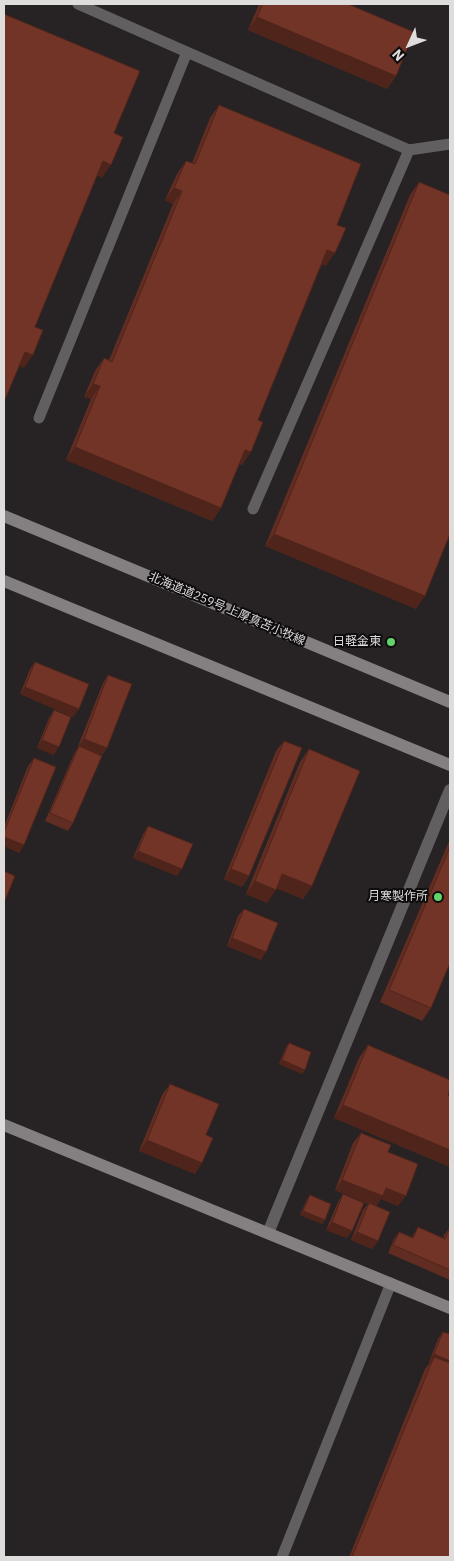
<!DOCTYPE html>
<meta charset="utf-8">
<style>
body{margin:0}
#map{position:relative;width:454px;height:1561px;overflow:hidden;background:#272223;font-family:"IBM Plex Sans",sans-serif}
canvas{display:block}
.frame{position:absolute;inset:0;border:5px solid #dfdcdc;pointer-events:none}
.north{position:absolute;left:384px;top:20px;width:50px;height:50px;-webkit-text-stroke:4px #0f0c0d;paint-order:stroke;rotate:227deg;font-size:14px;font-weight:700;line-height:20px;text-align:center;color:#dfdcdc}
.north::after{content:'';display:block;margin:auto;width:18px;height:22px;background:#dfdcdc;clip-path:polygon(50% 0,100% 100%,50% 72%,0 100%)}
</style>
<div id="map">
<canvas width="454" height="1561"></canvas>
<div class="frame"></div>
<div class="north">N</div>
</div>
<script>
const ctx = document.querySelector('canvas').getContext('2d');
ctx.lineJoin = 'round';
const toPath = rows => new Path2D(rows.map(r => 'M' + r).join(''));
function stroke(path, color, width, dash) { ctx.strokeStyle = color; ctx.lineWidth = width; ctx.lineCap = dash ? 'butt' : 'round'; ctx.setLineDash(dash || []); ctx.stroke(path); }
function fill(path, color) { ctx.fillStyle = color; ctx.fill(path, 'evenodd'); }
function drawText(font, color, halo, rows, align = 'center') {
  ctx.font = font + ' "IBM Plex Sans","Noto Sans JP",sans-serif'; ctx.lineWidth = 4; ctx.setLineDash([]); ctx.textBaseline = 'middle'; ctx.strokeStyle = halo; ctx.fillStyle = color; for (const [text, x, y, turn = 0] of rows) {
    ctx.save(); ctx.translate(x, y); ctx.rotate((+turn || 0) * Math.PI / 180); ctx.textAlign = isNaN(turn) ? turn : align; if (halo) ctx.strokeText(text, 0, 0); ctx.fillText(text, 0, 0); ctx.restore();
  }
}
const lane = toPath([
 [78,4,409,150],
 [39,418,187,52],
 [253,509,409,150,450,144],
 [282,1557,391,1283]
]);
const street = toPath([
 [268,1233,450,790]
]);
const secondary = toPath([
 [4,516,450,702],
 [4,581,450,765],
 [4,1125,450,1308]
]);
const wall = toPath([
 [259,4,348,4,396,76,387,89,248,30],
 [219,105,337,225,326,266,322,264,258,420,242,465,239,464,221,508,212,521,66,460,91,399,84,397,95,371,104,358,109,360,173,204,165,200,177,174,186,161,192,163,210,118],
 [419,182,416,609,265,546,410,195],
 [35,662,79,709,73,717,20,694,30,669],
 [108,675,107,748,102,755,89,751,73,823,68,831,45,821,74,754,79,746,78,746,103,683],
 [54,710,54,755,37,748,49,718],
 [284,741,249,876,242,887,224,879,276,751],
 [309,749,312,886,303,899,276,888,267,903,246,894,300,762],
 [34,758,24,845,19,853,4,846,4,827,28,766],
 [148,826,177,876,133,858,143,834],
 [450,839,450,963,431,1008,422,1021,380,1002],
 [244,909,261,960,227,946,238,916],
 [289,1043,305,1070,302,1074,279,1064,286,1047],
 [368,1045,450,1096,450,1167,334,1118,359,1058],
 [170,1084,206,1135,195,1174,139,1151,162,1095],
 [361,1133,388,1152,398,1206,381,1199,376,1206,378,1241,372,1249,351,1240,363,1210,368,1204,335,1190,353,1143],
 [343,1194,352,1231,347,1238,326,1230,338,1202],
 [310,1195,325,1220,322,1224,300,1215,307,1199],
 [418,1227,443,1238,444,1235,450,1227,450,1280,388,1253,394,1239,399,1232,412,1237],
 [443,1332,450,1557,349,1557,425,1369,430,1363,429,1362,438,1339]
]);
const shadedWall = toPath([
 [257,17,396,76,387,89,248,30],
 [103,161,111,165,102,178,94,174],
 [174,188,182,191,173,204,165,200],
 [327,250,335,253,326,266,318,263],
 [25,352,33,355,24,368,16,365],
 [93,384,100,386,91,399,84,397],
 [75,447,221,508,212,521,66,460],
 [245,450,251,452,242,465,236,462],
 [274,534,425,596,416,609,265,546],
 [25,687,79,709,73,717,20,694],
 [84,739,107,748,102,755,78,746],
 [42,740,59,747,54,755,37,748],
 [4,837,24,845,19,853,4,846],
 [138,851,182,869,177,876,133,858],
 [231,869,249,876,242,887,224,879],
 [282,874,312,886,303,899,273,887],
 [255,881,276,890,267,903,246,894],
 [232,938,266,952,261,960,227,946],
 [282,1060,305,1070,302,1074,279,1064],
 [343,1105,450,1150,450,1167,334,1118],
 [147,1140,202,1163,195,1174,139,1151],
 [342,1180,386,1188,406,1196,398,1206,381,1199,376,1207,335,1190],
 [303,1211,325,1220,322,1224,300,1215],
 [332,1222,352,1231,347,1238,326,1230],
 [357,1232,378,1241,372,1249,351,1240],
 [434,1354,450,1361,450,1371,434,1357,430,1363,429,1362]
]);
const building = toPath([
 [263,4,348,4,414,32,396,76,257,17,263,4],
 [4,14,140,71,114,133,123,137,111,165,103,161,35,327,43,330,33,355,25,352,4,402,4,14],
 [219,105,361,164,337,225,346,228,335,253,327,250,258,420,263,422,251,452,245,450,221,508,75,447,100,386,93,384,104,358,112,362,182,191,174,188,186,161,195,164,219,105],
 [419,182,450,195,450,534,425,596,274,534,419,182],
 [35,662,89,684,79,709,25,687,35,662],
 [108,675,132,684,107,748,84,739,108,675],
 [54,710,71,717,59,747,42,740,54,710],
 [284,741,302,748,249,876,231,869,284,741],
 [79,746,102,756,73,823,50,813,79,746],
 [309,749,360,771,312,886,282,874,276,890,255,881,309,749],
 [34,758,56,767,24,845,4,837,4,832,34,758],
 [148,826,193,844,182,869,138,851,148,826],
 [450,847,450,963,431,1008,389,990,450,847],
 [4,871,15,876,4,903,4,871],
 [244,909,278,923,266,952,232,938,244,909],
 [289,1043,311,1052,305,1070,282,1060,289,1043],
 [368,1045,450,1080,450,1089,448,1095,450,1096,450,1150,343,1105,368,1045],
 [170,1084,219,1104,206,1135,213,1138,202,1163,147,1140,170,1084],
 [361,1133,391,1145,388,1152,418,1164,406,1196,386,1188,383,1196,342,1180,361,1133],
 [343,1194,364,1203,352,1231,332,1222,343,1194],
 [310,1195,331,1204,325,1220,303,1211,310,1195],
 [369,1203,390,1212,378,1241,357,1232,369,1203],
 [418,1227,445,1239,450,1227,450,1270,393,1245,399,1232,413,1238,418,1227],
 [443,1332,450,1334,450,1361,434,1354,443,1332],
 [434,1357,450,1363,450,1557,352,1557,434,1357]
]);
const markers = [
 [391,642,5,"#62d469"],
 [438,897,5,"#62d469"]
];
const streetNames = [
 ["北海道道259号 上厚真苫小牧線",227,609,23]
];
const poiNames = [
 ["日軽金東",381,642],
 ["月寒製作所",428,897]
];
stroke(lane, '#615f60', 11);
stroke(street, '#615f60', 12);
stroke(secondary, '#848082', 12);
fill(wall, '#612d22');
fill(shadedWall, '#4f241b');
fill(building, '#713427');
stroke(building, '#4f241b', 1);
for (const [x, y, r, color] of markers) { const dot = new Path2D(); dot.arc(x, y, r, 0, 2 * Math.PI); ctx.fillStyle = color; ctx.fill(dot); stroke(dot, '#0f0c0d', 2); }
drawText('12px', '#dfdcdc', '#0f0c0d', streetNames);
drawText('12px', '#dfdcdc', '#0f0c0d', poiNames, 'right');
</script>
